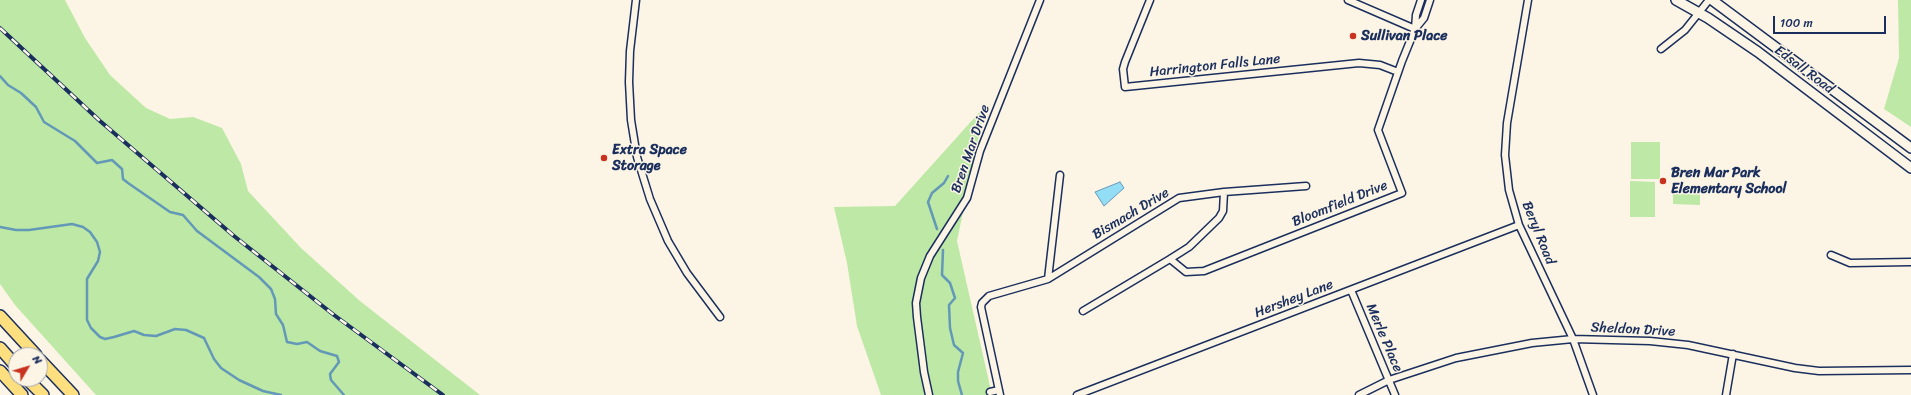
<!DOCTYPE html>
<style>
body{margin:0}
#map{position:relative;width:1911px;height:395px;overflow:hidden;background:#fcf5e5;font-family:Sriracha,sans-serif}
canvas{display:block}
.north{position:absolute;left:8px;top:347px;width:40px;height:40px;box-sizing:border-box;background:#fcf5e5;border:1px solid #a2a6af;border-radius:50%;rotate:52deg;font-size:11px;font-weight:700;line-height:16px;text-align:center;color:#1b2f5e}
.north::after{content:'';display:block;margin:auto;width:14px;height:18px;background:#c8321e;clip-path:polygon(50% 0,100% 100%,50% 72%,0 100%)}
.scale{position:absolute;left:1773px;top:16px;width:113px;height:18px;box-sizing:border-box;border:2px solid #1b2f5e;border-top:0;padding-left:5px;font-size:12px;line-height:14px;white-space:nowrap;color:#1b2f5e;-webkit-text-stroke:3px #fcf5e5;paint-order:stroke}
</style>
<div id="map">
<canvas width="1911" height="395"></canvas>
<div class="north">N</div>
<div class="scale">100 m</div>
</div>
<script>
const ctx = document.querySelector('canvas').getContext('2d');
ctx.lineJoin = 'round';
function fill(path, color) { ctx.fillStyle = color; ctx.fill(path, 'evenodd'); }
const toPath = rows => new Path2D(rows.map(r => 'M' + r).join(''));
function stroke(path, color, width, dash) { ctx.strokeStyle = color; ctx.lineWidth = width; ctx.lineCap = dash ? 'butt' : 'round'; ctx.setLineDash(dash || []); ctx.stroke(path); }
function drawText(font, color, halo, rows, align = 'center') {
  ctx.font = font + ' Sriracha,sans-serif'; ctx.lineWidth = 3; ctx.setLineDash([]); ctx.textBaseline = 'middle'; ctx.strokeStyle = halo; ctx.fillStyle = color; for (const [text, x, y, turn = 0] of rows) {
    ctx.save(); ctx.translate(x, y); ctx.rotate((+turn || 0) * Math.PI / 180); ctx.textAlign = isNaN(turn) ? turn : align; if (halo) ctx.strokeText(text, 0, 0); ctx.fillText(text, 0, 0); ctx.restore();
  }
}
const green = toPath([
 [0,0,65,0,85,38,110,75,146,108,170,119,193,117,222,128,241,164,248,191,301,248,360,301,480,395,96,395,15,305,0,284],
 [1898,0,1911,0,1911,127,1884,109,1899,58],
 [985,106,957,241,992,395,881,395,857,326,847,263,834,207,895,206],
 [1631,142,1660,142,1660,179,1631,179],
 [1630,181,1655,182,1655,217,1630,217],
 [1673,185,1700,185,1700,205,1673,204]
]);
const water = toPath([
 [1120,182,1124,188,1104,206,1095,192,1120,182]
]);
const stream = toPath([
 [0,76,8,85,21,93,36,107,44,122,75,141,97,163,112,160,122,169,123,179,128,183,170,212,183,215,197,231,259,277,271,289,275,299,276,314,283,325,287,342,297,344,307,342,320,351,337,356,339,362,330,374,331,380,344,395],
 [0,227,16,230,29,230,72,224,83,227,90,232,97,242,100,252,98,261,87,279,87,320,91,328,100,337,105,339,114,337,134,331,144,335,156,336,175,329,186,330,204,338,214,359,221,368,239,380,263,391,281,395],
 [937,229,928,202,932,193,944,183,948,176],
 [943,250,942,275,950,283,955,298,949,305,950,328,954,345,963,353,958,372,958,381,962,395]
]);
const street = toPath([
 [636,0,630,51,629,82,631,120,637,157,650,199,668,241,687,273,720,317],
 [1150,0,1125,62,1123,69,1125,87,1359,63,1380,65,1398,72],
 [1348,0,1415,29],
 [1528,0,1507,123,1505,155,1509,190,1519,225,1573,339,1593,395],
 [1415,29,1424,18,1430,0],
 [1661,49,1685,30,1709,0],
 [1831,255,1850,263,1911,262],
 [1170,259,1189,247,1219,218,1223,211,1224,192],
 [1048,279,1179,198,1224,192,1306,186],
 [1351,290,1395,395],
 [1083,311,1170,259,1186,272,1204,271,1402,193,1378,130,1402,61,1415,29,1416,15,1421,0],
 [990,392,999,390],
 [929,395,924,372,917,317,916,303,921,278,930,256,967,198,980,151,1040,0],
 [1000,395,981,307,982,303,989,296,1048,279,1060,175],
 [1077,395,1519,225],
 [1359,395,1389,380,1456,358,1532,343,1573,339,1650,341,1688,345,1795,368,1819,371,1911,370],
 [1726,395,1733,354]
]);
const secondary = toPath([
 [1676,0,1708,18,1758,52,1911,168],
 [1712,0,1911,148]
]);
const highway = toPath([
 [0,316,36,355],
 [0,348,16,366],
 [40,360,73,395],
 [0,371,22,395],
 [27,379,43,395]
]);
const rail = toPath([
 [0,28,100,121,234,236,334,315,443,395]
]);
const markers = [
 [1353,36,4,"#c8321e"],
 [604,158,4,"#c8321e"],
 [1663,181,4,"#c8321e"]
];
const poiNames = [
 ["Sullivan Place",1361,36],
 ["Extra Space",612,150],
 ["Storage",612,166],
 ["Bren Mar Park",1671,173],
 ["Elementary School",1671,189]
];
const streetNames = [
 ["Harrington Falls Lane",1215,66,-6],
 ["Edsall Road",1804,70,37],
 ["Bren Mar Drive",971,149,-71],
 ["Bloomfield Drive",1340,204,-22],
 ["Bismach Drive",1131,214,-31],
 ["Beryl Road",1538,233,68],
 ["Hershey Lane",1294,299,-21],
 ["Sheldon Drive",1633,330,3],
 ["Merle Place",1384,338,67]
];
fill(green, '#bde8a5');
fill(water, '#93def4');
stroke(water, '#6398b8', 1);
stroke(stream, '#6398b8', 2.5);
stroke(street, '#1b2f5e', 9);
stroke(secondary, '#1b2f5e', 12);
stroke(highway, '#1b2f5e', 14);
stroke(street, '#fcf5e5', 6);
stroke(secondary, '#fcf5e5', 9);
stroke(highway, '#fedf80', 11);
stroke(rail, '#1b2f5e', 4);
stroke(rail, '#fcf5e5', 2.5, [8]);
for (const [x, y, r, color] of markers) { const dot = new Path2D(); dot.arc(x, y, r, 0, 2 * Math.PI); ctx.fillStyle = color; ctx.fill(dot); stroke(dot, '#fcf5e5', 1.5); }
drawText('bold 14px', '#1b2f5e', '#fcf5e5', poiNames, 'left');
drawText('14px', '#1b2f5e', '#fcf5e5', streetNames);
</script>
